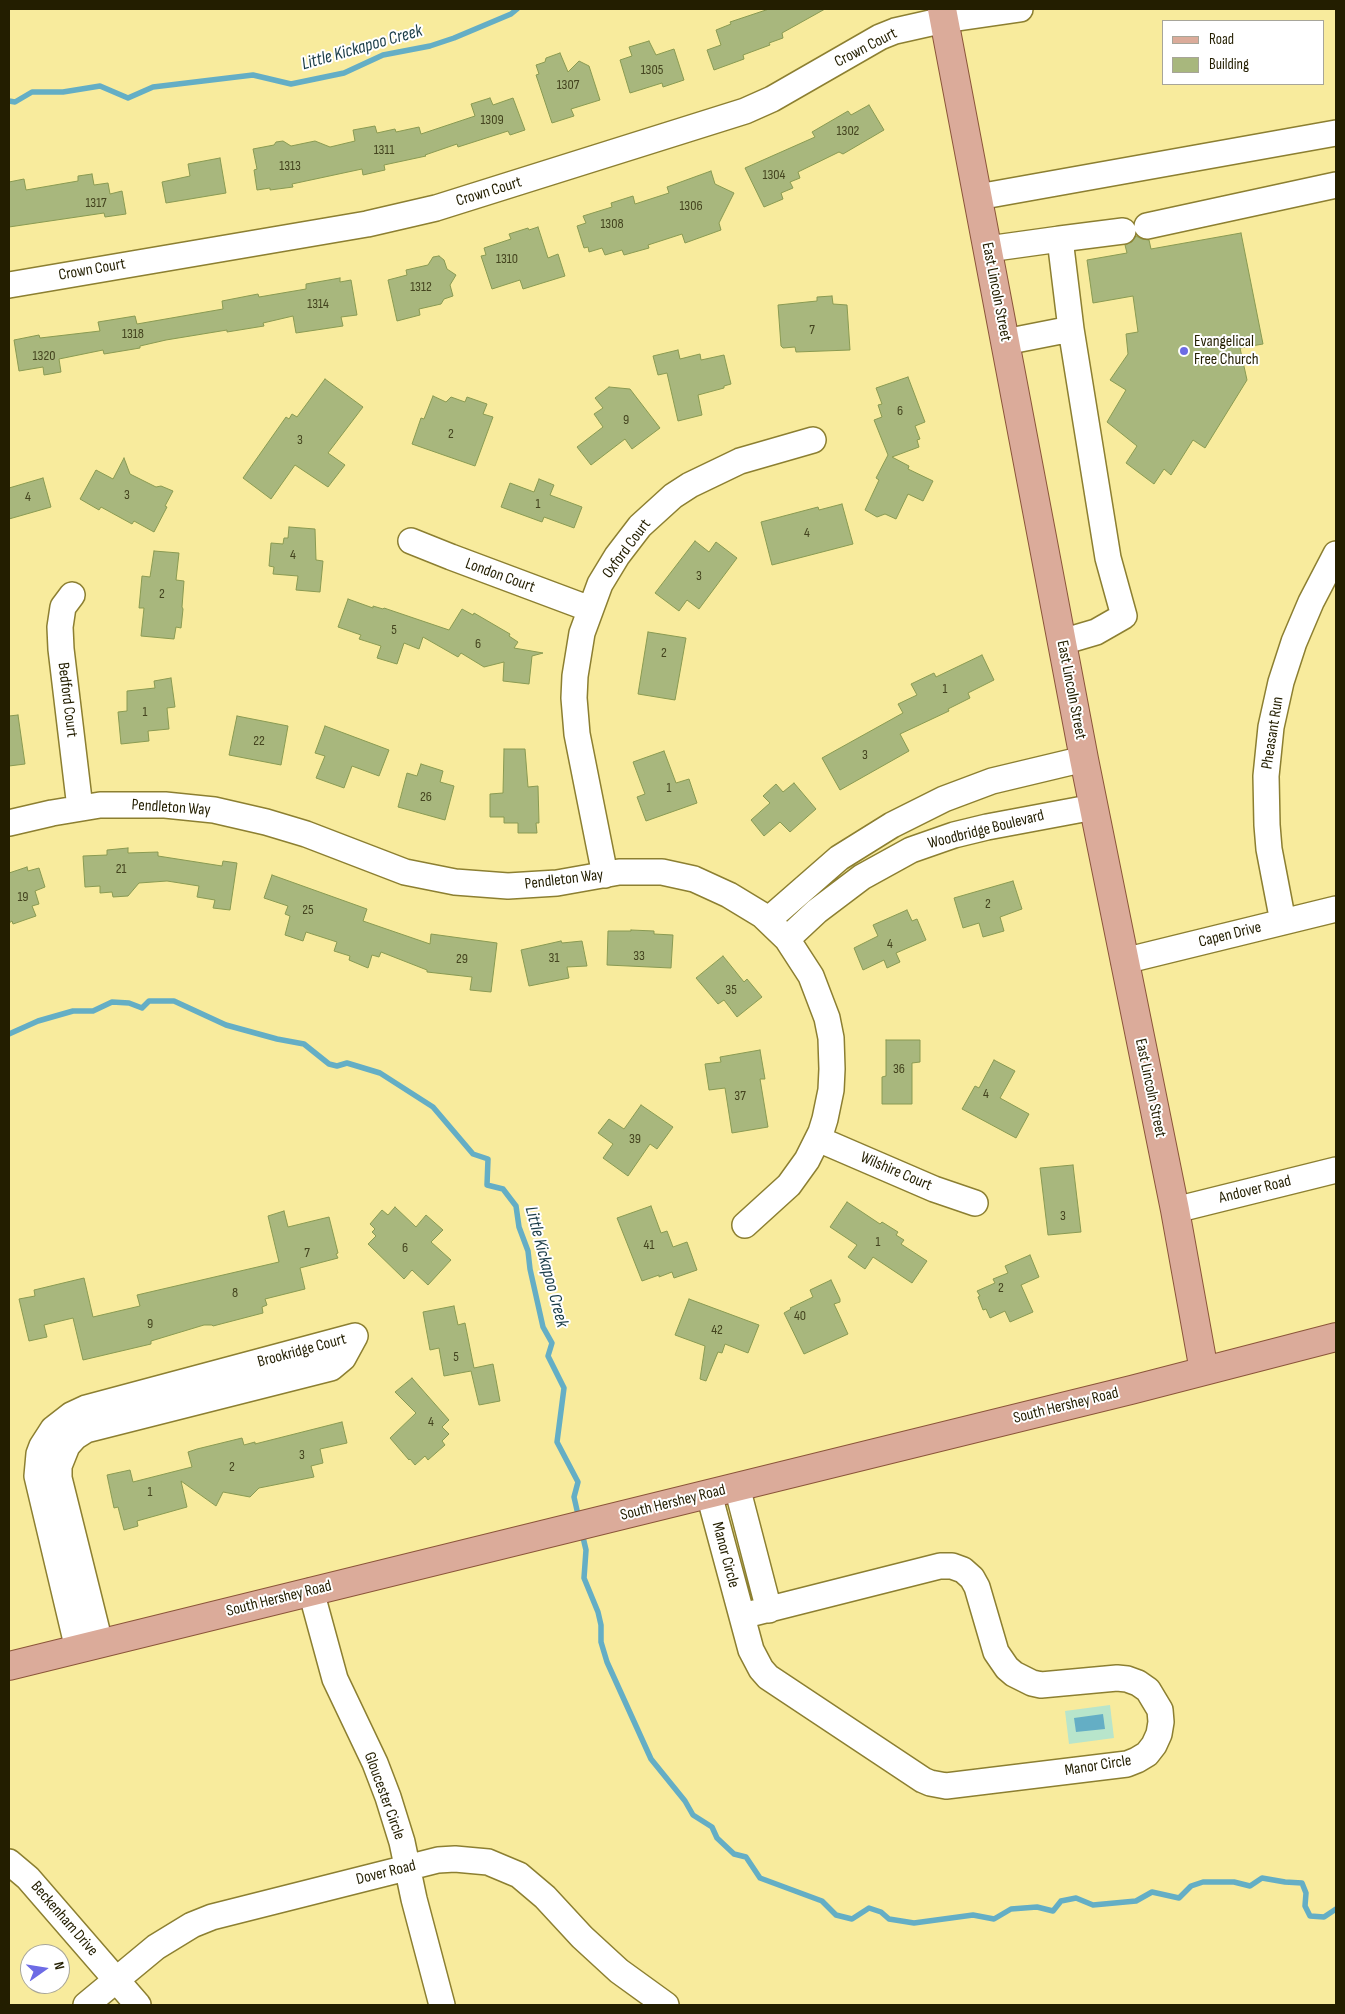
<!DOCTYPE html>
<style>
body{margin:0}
#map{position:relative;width:1345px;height:2014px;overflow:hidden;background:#f8eb9d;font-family:"Sofia Sans Condensed",sans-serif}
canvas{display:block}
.frame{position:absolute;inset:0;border:10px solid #231e00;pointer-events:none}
.legend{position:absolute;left:1162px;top:20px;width:162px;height:65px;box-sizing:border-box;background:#fff;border:1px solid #a7a599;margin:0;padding:6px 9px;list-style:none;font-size:15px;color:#231e00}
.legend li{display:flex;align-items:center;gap:10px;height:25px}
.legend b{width:25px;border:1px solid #a7a599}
.north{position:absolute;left:20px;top:1944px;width:50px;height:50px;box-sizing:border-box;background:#fff;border:1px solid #a7a599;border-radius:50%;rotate:77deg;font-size:14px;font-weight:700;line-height:20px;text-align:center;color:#231e00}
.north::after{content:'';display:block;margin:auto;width:18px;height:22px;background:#6d6be5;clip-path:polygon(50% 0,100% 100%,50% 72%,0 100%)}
</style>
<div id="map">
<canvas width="1345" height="2014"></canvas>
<div class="frame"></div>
<ul class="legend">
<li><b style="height:6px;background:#dbab9a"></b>Road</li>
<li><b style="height:14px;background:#a8b77d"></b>Building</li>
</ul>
<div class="north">N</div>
</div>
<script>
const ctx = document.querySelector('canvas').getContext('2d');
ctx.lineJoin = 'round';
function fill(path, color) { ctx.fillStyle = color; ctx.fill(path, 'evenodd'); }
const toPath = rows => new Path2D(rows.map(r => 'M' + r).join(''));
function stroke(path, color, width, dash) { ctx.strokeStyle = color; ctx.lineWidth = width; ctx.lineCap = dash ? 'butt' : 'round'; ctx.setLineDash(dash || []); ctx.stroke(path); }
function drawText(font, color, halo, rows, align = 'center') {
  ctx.font = font + ' "Sofia Sans Condensed",sans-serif'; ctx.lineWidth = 4; ctx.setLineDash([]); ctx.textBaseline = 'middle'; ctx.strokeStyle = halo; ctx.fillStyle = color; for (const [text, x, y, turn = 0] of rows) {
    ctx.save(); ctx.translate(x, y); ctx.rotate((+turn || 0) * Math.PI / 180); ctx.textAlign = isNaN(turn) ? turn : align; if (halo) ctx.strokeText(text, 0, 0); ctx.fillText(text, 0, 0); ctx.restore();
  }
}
const green = toPath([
 [1110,1705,1114,1738,1069,1744,1065,1711]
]);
const water = toPath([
 [1103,1714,1105,1729,1076,1732,1074,1718]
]);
const stream = toPath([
 [9,101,15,102,32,92,63,92,100,86,128,98,153,87,253,75,291,84,344,73,383,55,430,46,454,38,511,14,517,9],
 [9,1034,38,1021,73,1011,93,1011,112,1002,129,1003,142,1008,149,1001,174,1001,226,1025,277,1039,304,1044,329,1064,337,1066,347,1063,380,1073,433,1107,473,1154,488,1159,487,1185,503,1189,516,1206,519,1227,528,1251,530,1269,543,1327,552,1343,548,1356,564,1388,557,1442,578,1482,574,1497,579,1519],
 [582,1533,586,1550,584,1578,598,1612,601,1625,601,1642,607,1662,651,1759,685,1801,693,1815,712,1827,717,1838,734,1854,746,1857,760,1878,822,1901,836,1915,852,1919,869,1908,881,1912,889,1919,914,1923,973,1915,994,1919,1011,1909,1037,1907,1053,1911,1061,1901,1076,1898,1093,1905,1136,1901,1152,1892,1179,1898,1191,1886,1203,1882,1234,1882,1250,1886,1262,1878,1285,1882,1302,1883,1306,1893,1305,1906,1310,1916,1324,1917,1336,1909]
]);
const building = toPath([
 [769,9,825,9,782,33,783,38,769,43,770,45,743,55,744,59,714,70,707,50,721,45,716,30,731,24,730,22,769,9],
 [649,41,656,55,674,49,684,80,663,87,662,83,630,93,620,60,632,56,629,47,649,41],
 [560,53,568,72,579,61,589,66,600,100,571,109,574,116,552,123,536,75,539,74,536,65,545,62,546,58,560,53],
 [490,98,493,105,513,98,525,130,510,135,508,131,458,147,457,144,425,155,426,156,384,165,385,170,363,175,362,169,292,184,293,187,270,190,270,188,257,190,254,170,257,169,253,149,274,145,276,142,283,141,291,146,315,141,330,147,355,141,353,130,375,126,377,133,395,129,396,132,419,127,421,134,475,116,471,104,490,98],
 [869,105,884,130,843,154,839,152,798,172,800,178,790,182,793,188,781,193,783,199,764,207,745,168,815,137,812,132,848,111,851,115,869,105],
 [220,158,226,193,166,203,162,182,190,176,188,164,220,158],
 [711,171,715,184,734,193,719,223,721,230,685,243,682,234,648,245,649,248,624,255,622,250,605,255,602,248,589,252,588,247,584,248,577,226,586,223,583,216,612,207,611,203,633,196,635,204,669,193,667,187,711,171],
 [92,174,94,185,108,183,110,194,122,191,126,214,105,217,104,213,9,227,9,182,24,179,26,190,78,181,78,176,92,174],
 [538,227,548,258,558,254,565,276,523,289,520,280,492,289,481,256,486,255,484,248,511,239,509,234,528,228,529,230,538,227],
 [1241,233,1263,344,1240,348,1247,380,1205,448,1193,440,1171,475,1164,469,1154,484,1126,463,1137,446,1107,422,1126,390,1110,380,1128,354,1126,334,1138,332,1133,296,1093,303,1087,260,1127,253,1125,245,1132,242,1136,236,1142,239,1149,240,1151,249,1241,233],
 [439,256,444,260,447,269,456,275,450,285,453,296,444,299,441,304,419,309,420,315,397,321,388,280,407,275,406,270,428,265,433,257,439,256],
 [340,278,340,282,351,280,357,315,341,317,343,326,296,333,293,316,263,323,264,326,227,332,227,330,166,340,140,346,140,348,104,354,103,350,59,359,61,372,44,375,43,367,19,371,14,340,39,335,40,338,100,331,98,322,135,316,137,324,223,309,222,301,258,294,259,297,306,289,306,284,340,278],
 [832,296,833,304,847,305,850,350,796,352,795,347,783,348,781,346,778,305,817,301,817,297,832,296],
 [678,350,680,359,700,354,701,360,724,355,731,384,724,386,724,388,698,395,702,415,678,421,667,373,658,375,653,356,678,350],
 [908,377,925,422,915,426,920,439,917,440,919,447,892,457,909,466,908,469,933,481,923,501,908,494,896,519,885,514,877,517,865,510,879,480,876,478,888,455,874,420,882,417,878,405,882,404,876,388,908,377],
 [325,379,363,407,328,453,345,465,328,487,295,465,271,499,243,478,286,417,289,419,292,414,297,417,325,379],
 [609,387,630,389,660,428,632,449,625,439,591,465,577,447,603,427,594,414,603,408,595,398,609,387],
 [433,396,446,402,451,397,465,402,467,397,487,404,483,414,493,417,475,466,412,444,421,418,424,419,433,396],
 [124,458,130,474,156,487,161,486,173,491,165,506,167,507,154,532,134,521,132,524,101,507,99,510,80,499,96,470,113,479,124,458],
 [43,478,51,507,9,519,9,488,43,478],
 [539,479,554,485,550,495,582,507,574,528,544,517,542,522,501,507,510,483,534,492,539,479],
 [842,504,853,544,772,565,761,522,818,507,819,510,842,504],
 [289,527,315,529,316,560,323,561,320,592,296,590,298,576,273,574,274,567,269,566,271,543,283,544,284,538,288,538,289,527],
 [695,541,709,552,716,542,737,558,699,609,687,600,679,611,655,593,695,541],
 [154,551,179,553,176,580,184,581,182,607,183,609,181,628,176,627,174,639,141,636,144,608,139,608,142,576,150,577,154,551],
 [348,599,373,608,373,606,383,609,384,608,449,630,462,609,473,615,474,613,510,634,509,636,518,642,514,648,543,653,532,656,529,684,503,681,504,662,484,667,461,653,458,657,423,637,419,649,404,643,397,664,377,658,381,646,359,639,361,635,338,627,348,599],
 [648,632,686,638,675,700,638,694,648,632],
 [982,655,994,680,968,693,970,698,948,709,949,711,900,734,909,751,840,790,822,758,903,713,898,704,917,695,911,684,934,673,936,677,982,655],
 [171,678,175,707,167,708,169,729,148,731,149,741,121,744,118,712,127,711,127,691,155,688,154,681,171,678],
 [18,715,25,764,9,766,9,716,18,715],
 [237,716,288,726,281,765,229,755,237,716],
 [325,726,389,750,379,776,352,766,344,788,316,778,325,756,315,753,325,726],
 [504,749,525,749,528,787,538,786,539,823,536,823,537,833,518,833,518,823,504,823,504,817,490,817,490,794,503,793,504,749],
 [664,751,676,783,689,779,697,803,646,821,637,797,645,794,633,762,664,751],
 [421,764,443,771,440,782,454,786,445,820,398,807,407,773,417,776,421,764],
 [794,783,816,809,790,832,780,822,764,836,751,820,770,803,763,796,776,784,783,792,794,783],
 [128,848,128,853,158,852,158,856,222,866,223,861,237,863,230,910,213,908,215,900,197,897,199,886,167,881,139,883,128,896,113,897,112,892,100,893,100,886,85,887,83,856,107,855,107,850,128,848],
 [27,867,28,871,39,868,45,887,35,891,39,904,32,906,36,916,13,924,12,921,9,923,9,873,27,867],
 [272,875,367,909,363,921,430,944,431,934,497,943,491,992,470,990,472,977,427,972,427,970,381,952,379,957,372,955,368,968,349,960,350,956,334,951,337,942,306,932,303,941,285,935,290,916,285,914,288,906,264,898,272,875],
 [1013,881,1022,909,1000,917,1004,931,983,937,979,923,963,928,954,898,1013,881],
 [907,910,912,921,917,919,926,940,896,953,900,962,887,968,884,960,863,970,854,948,878,936,873,925,907,910],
 [631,930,654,931,654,934,673,935,671,968,607,965,608,931,631,931,631,930],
 [561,941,562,943,582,941,587,966,567,967,569,978,529,986,521,950,561,941],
 [723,956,744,982,747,979,762,997,737,1017,724,1000,718,1004,696,978,723,956],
 [886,1040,920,1040,920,1062,912,1063,912,1104,882,1104,882,1077,886,1076,886,1040],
 [760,1050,765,1079,760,1079,768,1127,732,1133,725,1088,709,1090,705,1064,721,1062,720,1057,760,1050],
 [994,1060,1015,1071,1000,1098,1029,1114,1016,1138,962,1109,975,1086,979,1088,994,1060],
 [641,1105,673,1127,657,1149,650,1144,628,1176,603,1158,613,1144,598,1133,609,1119,624,1129,641,1105],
 [1073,1165,1081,1232,1048,1235,1040,1168,1073,1165],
 [847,1202,880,1224,882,1222,898,1232,896,1235,904,1240,901,1244,927,1261,912,1283,873,1257,865,1269,848,1257,857,1245,830,1227,847,1202],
 [651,1206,661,1233,667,1231,673,1247,687,1242,697,1270,674,1278,672,1272,659,1277,659,1275,642,1281,617,1218,651,1206],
 [395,1207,416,1227,426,1215,443,1230,431,1242,451,1260,428,1285,412,1270,404,1279,368,1244,376,1236,372,1232,375,1229,370,1224,382,1210,388,1215,395,1207],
 [284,1211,288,1227,329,1217,338,1253,336,1254,338,1258,300,1268,305,1289,265,1299,267,1305,262,1307,263,1313,213,1326,212,1325,204,1325,151,1341,151,1344,83,1360,73,1318,44,1325,47,1337,29,1341,19,1299,35,1296,34,1290,84,1278,93,1317,140,1306,137,1295,279,1262,268,1216,284,1211],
 [1030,1255,1039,1277,1021,1285,1033,1312,1010,1322,1005,1311,990,1318,986,1309,983,1310,978,1297,980,1296,977,1291,995,1283,993,1279,1008,1273,1005,1266,1030,1255],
 [831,1280,840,1299,840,1302,834,1304,848,1334,804,1354,784,1313,791,1309,790,1308,813,1297,810,1290,831,1280],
 [689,1299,759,1325,748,1353,725,1344,722,1353,718,1352,706,1381,700,1379,705,1346,675,1335,689,1299],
 [454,1306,458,1325,465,1323,474,1368,493,1364,500,1401,479,1405,471,1371,444,1376,439,1348,430,1350,423,1312,454,1306],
 [412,1378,449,1420,442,1427,449,1434,442,1441,445,1445,428,1460,425,1456,415,1465,410,1459,409,1460,390,1438,416,1413,395,1392,412,1378],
 [342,1422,347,1443,320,1449,323,1463,311,1466,314,1477,259,1488,250,1497,223,1492,216,1506,181,1481,187,1507,137,1521,138,1526,124,1530,118,1507,114,1508,107,1475,130,1470,133,1482,192,1467,188,1452,197,1449,242,1438,244,1445,255,1442,255,1444,342,1422]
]);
const minor = toPath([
 [978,197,1336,133],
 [1147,226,1336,185],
 [988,249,1060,239],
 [9,285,367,224,436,208,745,111,772,99,880,37,895,31,944,20,1020,9],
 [1005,342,1071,329],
 [411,541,451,557,590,609],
 [72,595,63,607,60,627,61,649,80,808],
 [1062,642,1096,632,1124,616,1108,558,1071,329,1060,239,1123,231],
 [9,823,52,813,100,805,165,805,214,810,266,822,306,834,405,872,455,882,508,886,557,883,619,872,662,872,694,879,729,895,762,915,787,939,811,976,827,1018,831,1038,832,1069,831,1090,825,1119,821,1132,807,1160,789,1185,745,1225],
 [605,875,577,734,574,698,575,676,582,633,600,584,617,556,640,526,673,496,690,485,740,461,813,440],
 [768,920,839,858,892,825,944,799,992,781,1084,759],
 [1283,922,1269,849,1267,825,1266,776,1271,727,1281,682,1294,642,1311,602,1336,554],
 [787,939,817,911,862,877,911,850,954,835,987,827,1094,807],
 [1124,961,1336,909],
 [818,1139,934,1189,975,1203],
 [1175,1210,1336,1170],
 [737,1487,769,1610],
 [709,1494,751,1650,761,1669,768,1677,923,1780,930,1783,946,1786,1127,1764,1137,1760,1147,1754,1154,1745,1159,1734,1161,1722,1160,1710,1148,1690,1138,1683,1127,1679,1117,1678,1041,1685,1032,1683,1014,1674,1007,1668,996,1652,977,1587,972,1578,963,1570,952,1566,940,1566,742,1616],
 [311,1591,335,1679,375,1763,388,1797,402,1842,414,1899,442,2005],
 [78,1649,37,1476,39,1454,42,1446,53,1429,71,1415,86,1408,355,1336,343,1358,331,1368,86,1430,75,1437,67,1446,59,1466,59,1478,100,1643],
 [9,1862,28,1878,138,2005],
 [86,2005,156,1947,192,1925,212,1917,438,1860,455,1859,488,1862,519,1875,545,1897,582,1937,619,1971,666,2005]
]);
const major = toPath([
 [942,9,1084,759,1175,1210,1204,1371],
 [9,1666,1131,1390,1336,1337]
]);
const markers = [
 [1184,351,5,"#6d6be5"]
];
const numberNames = [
 ["1305",652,70],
 ["1307",568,85],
 ["1309",492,120],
 ["1302",848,131],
 ["1311",384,150],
 ["1313",290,166],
 ["1304",774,175],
 ["1317",96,203],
 ["1306",691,206],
 ["1308",612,224],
 ["1310",507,259],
 ["1312",421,287],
 ["1314",318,304],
 ["7",812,330],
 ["1318",133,334],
 ["1320",44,356],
 ["6",900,411],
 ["9",626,420],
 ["2",451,434],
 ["3",300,440],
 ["3",127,495],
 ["4",28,497],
 ["1",538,504],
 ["4",807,533],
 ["4",293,555],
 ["3",699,576],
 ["2",162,594],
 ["5",394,630],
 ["6",478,644],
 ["2",664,653],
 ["1",945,689],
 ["1",145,712],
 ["22",259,741],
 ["3",865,755],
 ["1",669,788],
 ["26",426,797],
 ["21",121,869],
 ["19",23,897],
 ["2",988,904],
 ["25",308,910],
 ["4",890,944],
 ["33",639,956],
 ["31",554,958],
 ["29",462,959],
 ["35",731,990],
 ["36",899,1069],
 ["4",986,1094],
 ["37",740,1096],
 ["39",635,1139],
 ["3",1063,1216],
 ["1",878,1242],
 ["41",649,1245],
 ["6",405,1248],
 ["7",307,1253],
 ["2",1001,1288],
 ["8",235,1293],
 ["40",800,1316],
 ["9",150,1324],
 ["42",717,1330],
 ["5",456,1357],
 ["4",431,1422],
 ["3",302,1455],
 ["2",232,1467],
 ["1",150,1492]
];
const streetNames = [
 ["Crown Court",866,48,-27],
 ["Crown Court",489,192,-17],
 ["Crown Court",92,270,-10],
 ["East Lincoln Street",996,292,79],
 ["Oxford Court",627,549,-53],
 ["London Court",500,576,20],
 ["East Lincoln Street",1071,690,79],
 ["Bedford Court",67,700,83],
 ["Pheasant Run",1273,733,-81],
 ["Pendleton Way",171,808,4],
 ["Woodbridge Boulevard",986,830,-14],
 ["Pendleton Way",564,880,-7],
 ["Capen Drive",1230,935,-14],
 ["East Lincoln Street",1150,1088,78],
 ["Wilshire Court",896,1172,23],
 ["Andover Road",1255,1190,-14],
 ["Brookridge Court",302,1351,-15],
 ["South Hershey Road",1066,1406,-14],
 ["South Hershey Road",673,1503,-14],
 ["Manor Circle",725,1555,75],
 ["South Hershey Road",279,1599,-14],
 ["Manor Circle",1098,1766,-9],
 ["Gloucester Circle",384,1796,70],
 ["Dover Road",386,1873,-14],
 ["Beckenham Drive",64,1919,49]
];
const poiNames = [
 ["Evangelical",1194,342],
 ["Free Church",1194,360]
];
const waterNames = [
 ["Little Kickapoo Creek",362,48,-16],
 ["Little Kickapoo Creek",546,1267,75]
];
fill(green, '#b8e5cb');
fill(water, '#64aec5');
stroke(stream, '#64aec5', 5.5);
fill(building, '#a8b77d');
stroke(building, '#899a52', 1);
stroke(minor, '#8c7f31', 28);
stroke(major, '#8b5539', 30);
stroke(minor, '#fff', 25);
stroke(major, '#dbab9a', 28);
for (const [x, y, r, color] of markers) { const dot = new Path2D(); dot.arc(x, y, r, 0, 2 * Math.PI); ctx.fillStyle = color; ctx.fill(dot); stroke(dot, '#fff', 2); }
drawText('14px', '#44441f', null, numberNames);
drawText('16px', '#231e00', '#fff', streetNames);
drawText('16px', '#231e00', '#fff', poiNames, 'left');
drawText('italic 18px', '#1a3c47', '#fff', waterNames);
</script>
